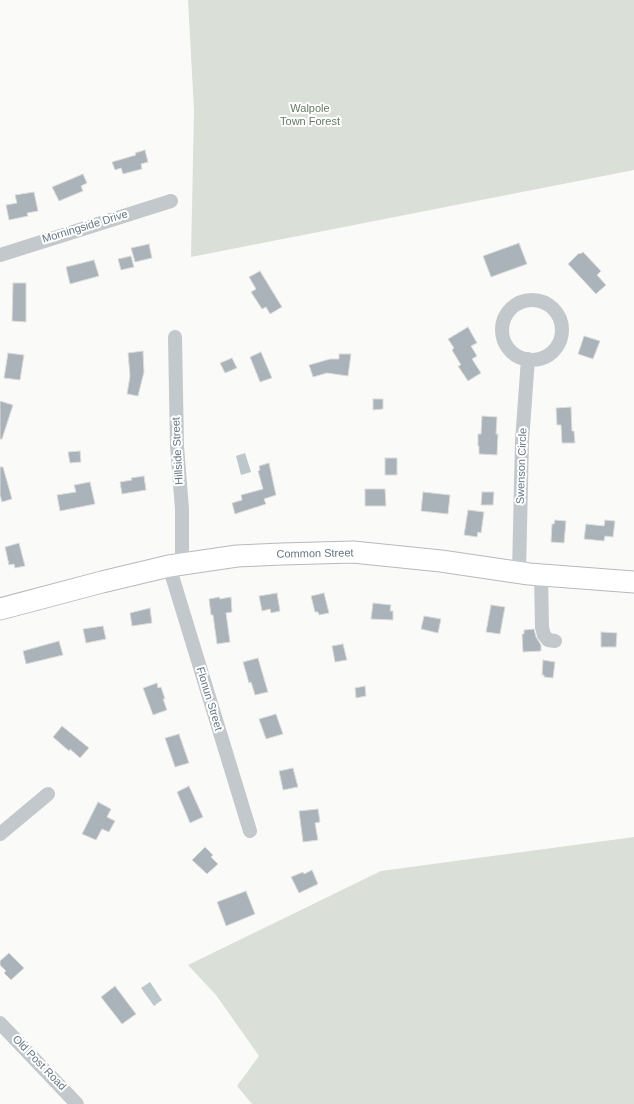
<!DOCTYPE html>
<style>
body{margin:0}
canvas{display:block;background:#fafaf8}
</style>
<canvas width="634" height="1104"></canvas>
<script>
const ctx = document.querySelector('canvas').getContext('2d');
ctx.lineJoin = 'round';
function fill(path, color) { ctx.fillStyle = color; ctx.fill(path, 'evenodd'); }
const toPath = rows => new Path2D(rows.map(r => 'M' + r).join(''));
function stroke(path, color, width, dash) { ctx.strokeStyle = color; ctx.lineWidth = width; ctx.lineCap = dash ? 'butt' : 'round'; ctx.setLineDash(dash || []); ctx.stroke(path); }
function drawText(font, color, halo, rows, align = 'center') {
  ctx.font = font + ' Helvetica,sans-serif'; ctx.lineWidth = 4; ctx.setLineDash([]); ctx.textBaseline = 'middle'; ctx.strokeStyle = halo; ctx.fillStyle = color; for (const [text, x, y, turn = 0] of rows) {
    ctx.save(); ctx.translate(x, y); ctx.rotate((+turn || 0) * Math.PI / 180); ctx.textAlign = isNaN(turn) ? turn : align; if (halo) ctx.strokeText(text, 0, 0); ctx.fillText(text, 0, 0); ctx.restore();
  }
}
const green = toPath([
 [188,0,634,0,634,170,191,257,194,110],
 [634,837,634,1104,252,1104,237,1086,259,1056,216,995,188,965,381,871]
]);
const water = toPath([
 [245,453,251,472,241,475,236,456],
 [150,982,162,1000,154,1006,141,988]
]);
const building = toPath([
 [145,150,148,162,141,164,142,169,123,174,121,168,115,170,112,162,136,155,135,153,145,150],
 [83,174,87,183,81,186,83,191,59,201,52,187,83,174],
 [34,192,38,211,27,213,28,216,9,220,6,205,17,203,15,195,34,192],
 [519,243,527,264,491,277,483,256,519,243],
 [149,244,152,258,135,262,131,248,149,244],
 [583,252,601,271,597,275,606,285,596,294,568,264,579,253,580,254,583,252],
 [131,256,134,267,121,270,118,259,131,256],
 [94,260,99,276,70,284,66,267,94,260],
 [260,271,282,307,270,314,266,307,262,309,251,292,256,289,249,277,260,271],
 [13,283,26,283,26,322,12,321,13,283],
 [468,327,477,343,471,346,477,356,472,359,481,373,468,381,458,366,461,365,452,350,454,348,448,339,468,327],
 [584,336,600,341,593,359,578,354,584,336],
 [143,351,144,372,138,396,127,394,130,376,128,353,143,351],
 [261,352,272,378,260,382,250,357,261,352],
 [8,353,24,355,20,380,4,378,8,353],
 [339,354,351,354,348,376,327,373,313,377,309,365,330,359,339,359,339,354],
 [232,358,237,368,225,373,220,363,232,358],
 [373,399,383,399,383,409,373,410,373,399],
 [0,401,13,405,2,439,0,439,0,401],
 [571,407,572,431,574,431,575,443,562,443,561,425,557,425,556,408,571,407],
 [482,416,497,417,496,434,498,434,497,455,479,454,479,446,478,446,478,434,481,434,482,416],
 [80,451,81,462,70,463,68,452,80,451],
 [385,458,397,458,397,475,385,475,385,458],
 [269,463,276,495,264,499,266,504,235,514,232,503,242,500,241,495,263,489,258,471,260,470,259,466,269,463],
 [0,467,3,467,12,499,2,502,0,495,0,467],
 [144,476,146,490,122,494,120,482,132,480,131,478,144,476],
 [90,482,95,504,60,511,57,495,76,492,74,485,90,482],
 [365,489,385,489,386,506,365,506,365,489],
 [423,492,450,495,448,514,421,511,423,492],
 [482,492,494,492,493,505,481,505,482,492],
 [468,510,484,512,481,533,478,532,477,537,464,535,468,510],
 [555,520,566,521,564,543,551,542,552,524,554,524,555,520],
 [605,520,615,521,613,537,605,536,604,541,584,539,586,524,604,526,605,520],
 [19,543,25,566,15,568,14,564,9,565,5,547,19,543],
 [277,593,280,611,271,613,270,609,262,611,259,596,277,593],
 [324,593,329,613,319,615,318,612,315,612,311,596,324,593],
 [219,597,220,599,231,597,232,612,226,613,230,642,217,644,213,615,211,615,209,599,219,597],
 [373,603,391,605,390,611,393,611,393,620,371,619,373,603],
 [491,605,505,607,500,634,486,632,491,605],
 [150,608,152,623,132,626,130,613,150,608],
 [424,616,441,619,438,633,421,629,424,616],
 [103,626,106,639,86,643,83,629,103,626],
 [534,629,536,637,541,645,541,651,523,652,522,634,524,634,524,630,534,629],
 [601,632,617,633,616,647,601,647,601,632],
 [59,641,63,655,26,664,23,651,59,641],
 [343,644,347,660,335,662,332,646,343,644],
 [258,658,268,692,255,695,251,682,249,683,243,662,258,658],
 [543,660,555,662,553,678,544,677,544,675,542,675,543,660],
 [157,683,158,688,161,687,165,699,163,699,167,710,153,715,143,688,157,683],
 [365,686,366,696,356,698,355,688,365,686],
 [276,714,283,734,266,739,259,719,276,714],
 [62,726,89,748,80,758,70,749,69,751,53,737,62,726],
 [179,734,189,763,175,767,165,738,179,734],
 [293,768,298,787,283,790,279,771,293,768],
 [189,786,203,817,190,823,177,792,189,786],
 [98,802,111,809,107,817,115,821,109,832,102,829,96,840,82,834,98,802],
 [318,809,320,822,315,823,318,840,303,842,299,811,318,809],
 [205,847,213,855,211,857,218,864,207,874,192,860,205,847],
 [312,870,318,884,299,893,291,877,303,872,304,874,312,870],
 [246,891,255,914,226,926,217,902,246,891],
 [9,953,24,968,11,980,4,973,6,971,0,965,0,961,9,953],
 [115,986,136,1014,122,1024,101,997,115,986]
]);
const minor = toPath([
 [0,255,171,201],
 '502 330a30 30 0 1 1 60 0a30 30 0 1 1-60 0Z',
 [175,337,177,446,182,509,182,564],
 [169,566,250,831],
 [519,572,522,441,528,359],
 [541,575,542,627,544,635,548,640,555,641],
 [0,834,48,794],
 [0,1023,77,1104]
]);
const primary = toPath([
 [0,609,102,582,169,566,237,556,282,554,353,552,441,561,529,574,634,582]
]);
const parkNames = [
 ["Walpole",310,109],
 ["Town Forest",310,122]
];
const streetNames = [
 ["Morningside Drive",85,227,-17],
 ["Hillside Street",178,451,-93],
 ["Swenson Circle",522,466,-88],
 ["Common Street",315,554,-1],
 ["Flonun Street",209,699,73],
 ["Old Post Road",39,1063,46]
];
fill(green, '#dadfd7');
fill(water, '#bbc7cb');
fill(building, '#aab3b9');
stroke(building, '#dcdcda', 1);
stroke(primary, '#b5babe', 23);
stroke(minor, '#c3c8cc', 14);
stroke(primary, '#fff', 21);
drawText('11px', '#687a64', '#fff', parkNames);
drawText('11px', '#657683', '#fff', streetNames);
</script>
